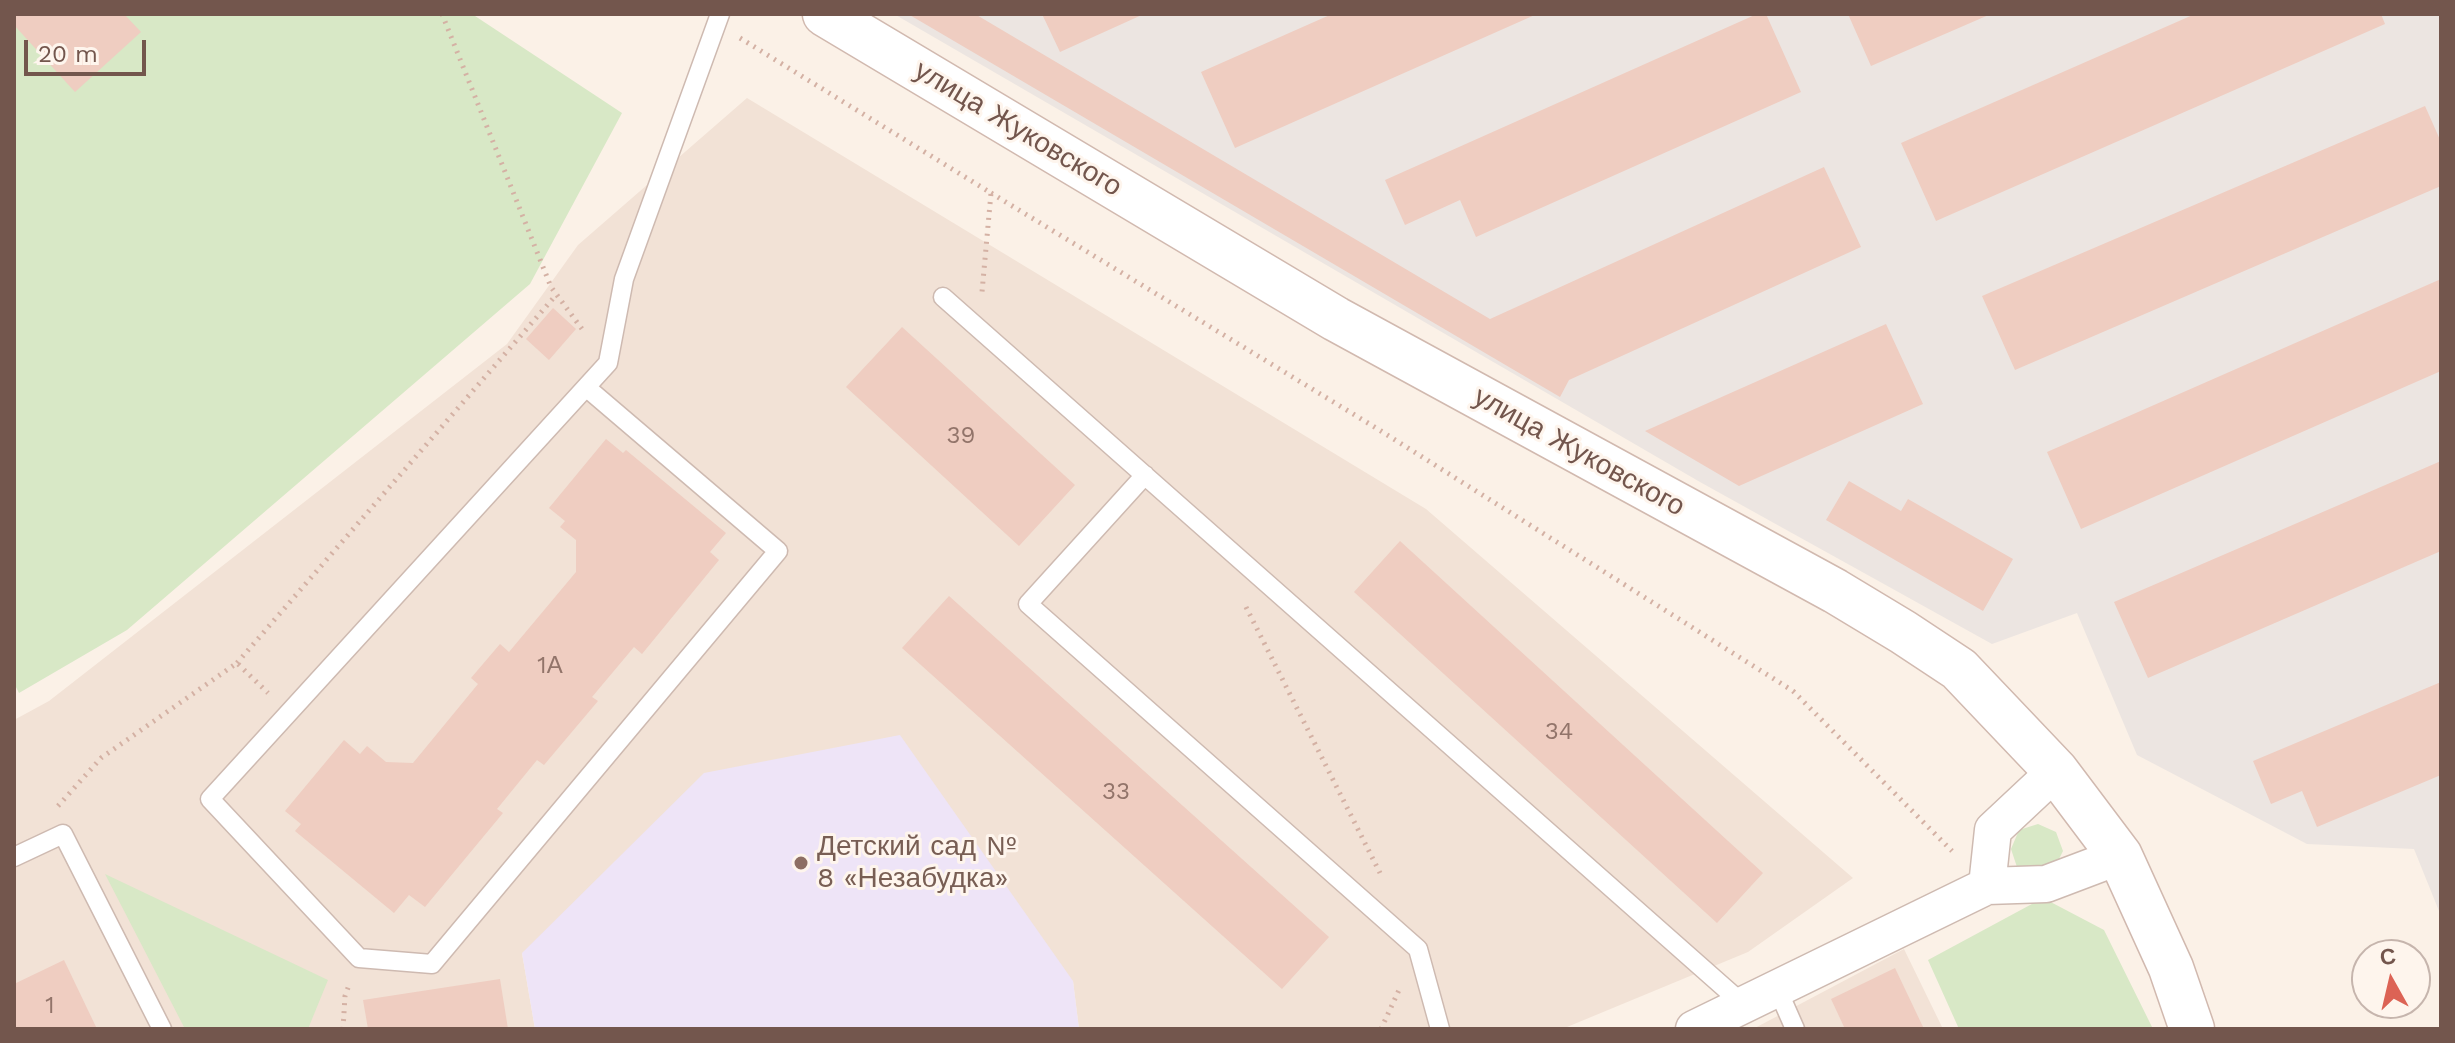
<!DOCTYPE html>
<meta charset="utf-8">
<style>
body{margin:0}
#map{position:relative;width:2455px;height:1043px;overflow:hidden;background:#fbf1e7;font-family:"Work Sans",sans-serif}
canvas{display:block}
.frame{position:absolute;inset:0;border:16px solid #73564d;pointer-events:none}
.north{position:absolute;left:2351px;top:939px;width:80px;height:80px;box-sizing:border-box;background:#fef5ed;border:2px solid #c6b5ad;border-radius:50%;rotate:352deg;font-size:22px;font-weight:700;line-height:32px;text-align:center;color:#73564d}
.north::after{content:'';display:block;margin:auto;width:28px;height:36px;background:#dc6355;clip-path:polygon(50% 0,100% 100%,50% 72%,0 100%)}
.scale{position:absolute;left:24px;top:40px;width:122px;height:36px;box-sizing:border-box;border:4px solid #73564d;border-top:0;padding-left:10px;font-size:24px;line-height:28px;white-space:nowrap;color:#73564d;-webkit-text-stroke:6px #fef5ed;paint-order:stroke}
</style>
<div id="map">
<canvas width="2455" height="1043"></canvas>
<div class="frame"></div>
<div class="north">С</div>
<div class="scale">20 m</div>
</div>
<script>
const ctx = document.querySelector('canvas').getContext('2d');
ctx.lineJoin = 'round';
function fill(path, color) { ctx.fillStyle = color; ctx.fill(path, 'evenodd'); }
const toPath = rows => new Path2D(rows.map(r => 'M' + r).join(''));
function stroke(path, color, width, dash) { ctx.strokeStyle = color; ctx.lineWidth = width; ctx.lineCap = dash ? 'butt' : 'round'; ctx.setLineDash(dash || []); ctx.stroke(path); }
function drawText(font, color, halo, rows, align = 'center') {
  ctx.font = font + ' "Work Sans",sans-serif'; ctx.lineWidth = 6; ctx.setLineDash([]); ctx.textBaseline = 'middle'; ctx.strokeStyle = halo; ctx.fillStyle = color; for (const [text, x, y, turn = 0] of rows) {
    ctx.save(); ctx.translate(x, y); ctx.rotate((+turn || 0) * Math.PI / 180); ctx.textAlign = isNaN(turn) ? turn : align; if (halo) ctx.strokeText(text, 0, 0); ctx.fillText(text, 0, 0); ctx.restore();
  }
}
const residential = toPath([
 [747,98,1426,509,1853,878,1748,952,1567,1027,1552,1029,1079,1029,1073,981,522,953,535,1029,14,1029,14,720,49,701,507,344,578,245],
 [1904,949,1943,1029,1753,1029]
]);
const industrial = toPath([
 [894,14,2441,14,2441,916,2414,849,2307,844,2137,755,2077,613,1992,644,1700,482]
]);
const education = toPath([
 [900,735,1073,981,1079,1029,535,1029,522,953,704,773]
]);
const green = toPath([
 [14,14,472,14,622,113,530,284,127,630,19,693,14,683],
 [2038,824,2056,832,2063,851,2054,869,2017,867,2011,849,2019,830],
 [105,874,328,980,308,1029,185,1029],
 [2043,898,2104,930,2153,1029,1959,1029,1928,960]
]);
const building = toPath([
 [14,14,124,14,141,32,75,92,14,25],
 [908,14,975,14,1490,319,1824,167,1861,247,1569,380,1560,397],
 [1042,14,1144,14,1060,52],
 [1332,14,1537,14,1235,148,1201,72],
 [1757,14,1766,14,1801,92,1476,237,1460,200,1405,225,1385,180],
 [1848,14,1991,14,1871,66],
 [2195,14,2381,14,2385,24,1936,221,1901,143],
 [2425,106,2441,142,2441,186,2015,370,1982,296],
 [2441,279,2441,371,2081,529,2047,452],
 [553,308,576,329,549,360,526,339],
 [1886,324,1923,404,1739,486,1645,431],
 [902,327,1075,485,1019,546,846,387],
 [606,439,623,453,626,450,726,533,710,552,719,560,642,654,634,647,592,697,598,701,544,765,537,760,497,809,503,813,425,907,409,895,394,913,295,831,301,824,285,811,344,740,360,754,367,746,386,762,413,763,478,684,471,678,500,644,509,652,576,572,576,540,560,527,565,521,549,508],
 [2441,461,2441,551,2148,678,2114,602],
 [1849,481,1901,511,1908,499,2013,559,1983,611,1826,520],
 [1400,541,1763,873,1717,923,1354,592],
 [949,596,1329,937,1282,989,902,648],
 [2441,682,2441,775,2317,827,2302,791,2271,804,2253,761],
 [64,960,97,1029,14,1029,14,984],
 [1895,968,1924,1029,1845,1029,1831,999],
 [500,979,508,1029,368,1029,363,1000]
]);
const path = toPath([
 [442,14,551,287,585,333],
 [740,38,991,193,982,292],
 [991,193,1381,431,1793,691,1952,851],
 [1246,607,1380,873],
 [237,663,556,295],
 [58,806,101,758,237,663,268,693],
 [343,1029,345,996,349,985],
 [1381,1029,1399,990]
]);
const lane = toPath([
 [943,297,1744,1005],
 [587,388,778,551,432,964,359,958,210,799,608,363,624,279,720,14],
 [1145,475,1028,604,1418,949,1440,1029],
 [14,857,63,834,162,1029],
 [1777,988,1795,1029]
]);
const street = toPath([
 [1987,886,1993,830,2056,771],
 [1694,1029,1987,886,2046,884,2120,856]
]);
const secondary = toPath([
 [825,14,1336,319,1835,591,1903,632,1959,669,2056,771,2120,856,2171,968,2192,1029]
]);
const markers = [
 [801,863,8,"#8d6e63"]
];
const numberNames = [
 ["39",961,436],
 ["1А",550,666],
 ["34",1559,732],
 ["33",1116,792],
 ["1",50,1006]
];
const streetNames = [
 ["улица Жуковского",1018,129,31],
 ["улица Жуковского",1579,452,29]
];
const educationNames = [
 ["Детский сад №",817,847],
 ["8 «Незабудка»",817,879]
];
fill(residential, '#f2e2d6');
fill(industrial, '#ece5e1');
fill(education, '#eee4f7');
fill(green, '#d8e8c6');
fill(building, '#efcdc1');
stroke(lane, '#cebab1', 21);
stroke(street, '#cebab1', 39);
stroke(secondary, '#d1b9af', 47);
stroke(path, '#d4b1a4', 5, [2, 6]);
stroke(lane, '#fff', 18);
stroke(street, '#fff', 36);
stroke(secondary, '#fff', 44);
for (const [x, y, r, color] of markers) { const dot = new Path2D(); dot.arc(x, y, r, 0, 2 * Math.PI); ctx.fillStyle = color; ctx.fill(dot); stroke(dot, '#fef5ed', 3); }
drawText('24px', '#92746a', null, numberNames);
drawText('28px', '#73564d', '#fef5ed', streetNames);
drawText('28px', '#785e54', '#fef5ed', educationNames, 'left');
</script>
